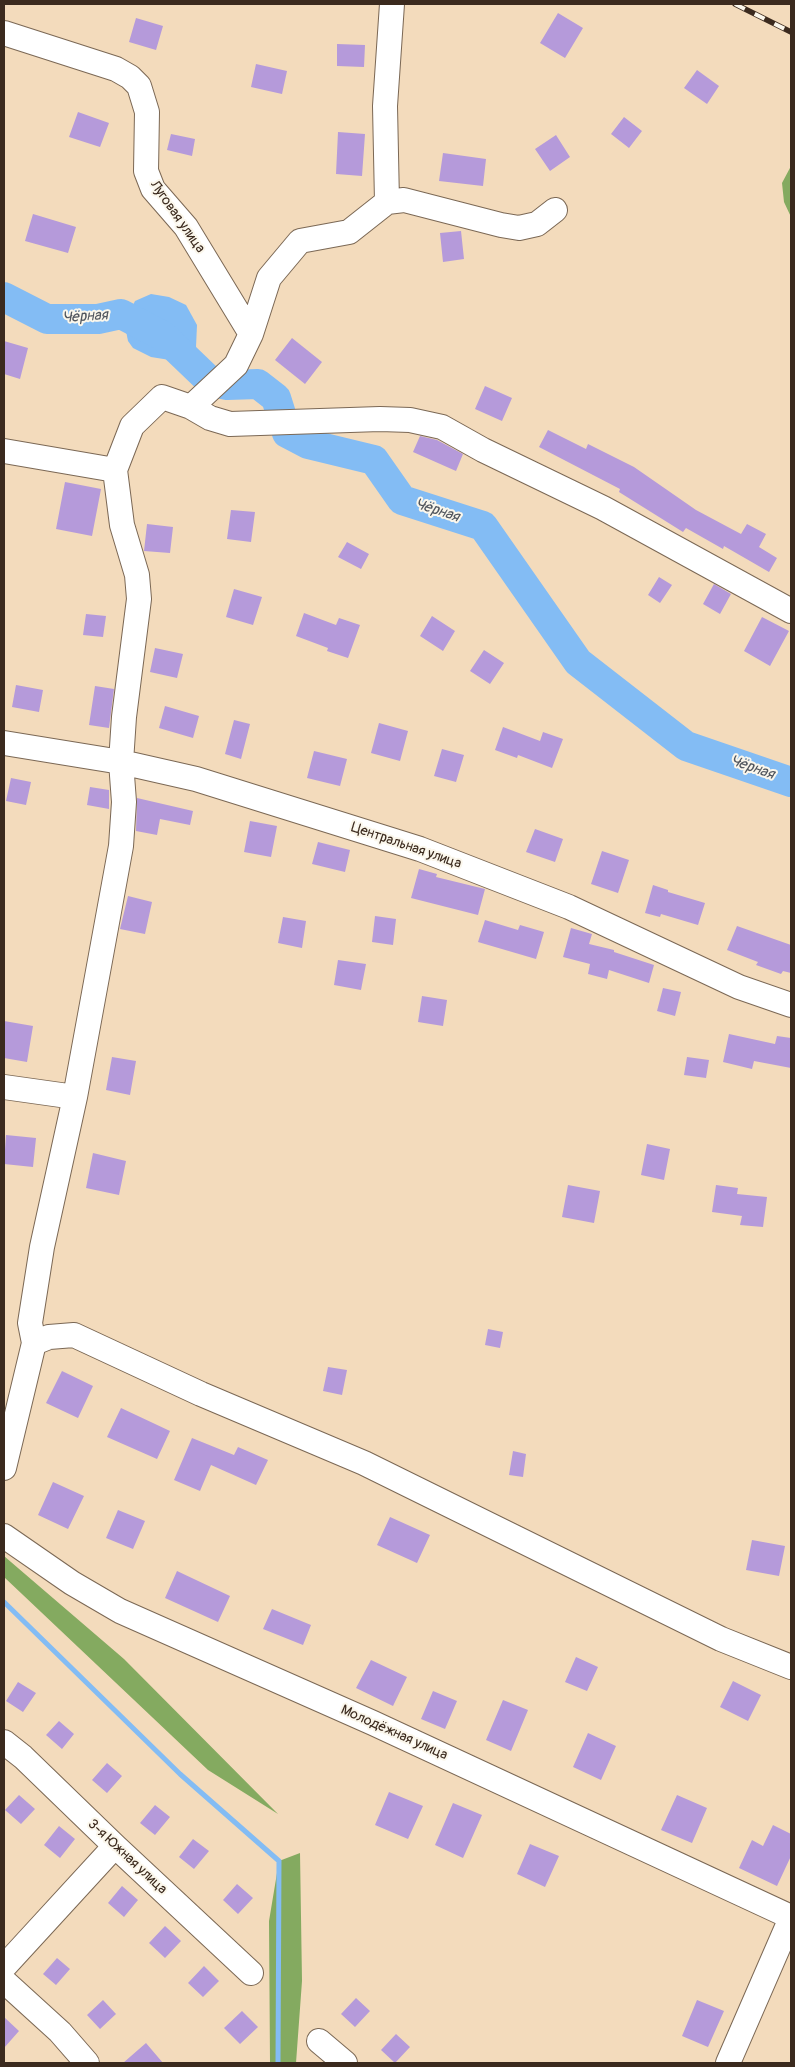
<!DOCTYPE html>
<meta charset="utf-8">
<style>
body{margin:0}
#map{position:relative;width:795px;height:2067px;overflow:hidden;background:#f3dbbc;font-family:Pangolin,sans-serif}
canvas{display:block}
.frame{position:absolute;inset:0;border:5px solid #3b2a1e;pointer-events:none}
</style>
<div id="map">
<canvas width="795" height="2067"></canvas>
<div class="frame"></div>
</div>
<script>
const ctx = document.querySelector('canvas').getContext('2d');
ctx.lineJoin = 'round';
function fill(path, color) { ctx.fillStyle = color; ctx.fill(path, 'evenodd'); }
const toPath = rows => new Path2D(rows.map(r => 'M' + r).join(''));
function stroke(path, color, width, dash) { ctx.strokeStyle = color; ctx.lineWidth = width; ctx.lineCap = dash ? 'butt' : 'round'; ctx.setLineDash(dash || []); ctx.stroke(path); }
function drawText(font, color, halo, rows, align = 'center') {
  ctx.font = font + ' Pangolin,sans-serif'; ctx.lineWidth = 4; ctx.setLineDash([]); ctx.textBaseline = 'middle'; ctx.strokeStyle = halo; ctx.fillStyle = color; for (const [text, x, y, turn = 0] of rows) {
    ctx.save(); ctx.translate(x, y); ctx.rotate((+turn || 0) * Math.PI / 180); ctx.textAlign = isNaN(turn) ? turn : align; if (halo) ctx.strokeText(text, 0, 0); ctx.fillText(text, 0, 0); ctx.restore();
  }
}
const forest = toPath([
 [791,166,791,217,784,202,782,183],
 [4,1556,124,1659,278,1814,208,1770,4,1577],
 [300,1853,302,1981,296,2063,270,2063,269,1921,279,1861]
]);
const water = toPath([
 [151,294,169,297,186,305,197,325,196,347,176,361,151,357,133,348,128,341,126,331,127,318,135,301]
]);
const stream = toPath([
 [4,1602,180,1774,279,1861,278,2063]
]);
const river = toPath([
 [4,297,47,319,98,319,121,314,163,336,211,382,227,385,258,384,276,398,287,433,308,444,374,460,402,500,483,526,578,662,686,746,791,782]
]);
const building = toPath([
 [558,13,583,28,565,58,540,43],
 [136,18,163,26,156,50,129,42],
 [337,44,365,45,364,67,337,66],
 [256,64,287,71,282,94,251,87],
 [697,70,719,86,707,104,684,88],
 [78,112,109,123,100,147,69,137],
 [624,117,642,131,629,148,611,134],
 [338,132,365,134,362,176,336,174],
 [171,134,195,139,192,156,167,150],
 [556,135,570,157,550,171,535,149],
 [443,153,486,159,483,186,439,181],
 [33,214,76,227,68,253,25,241],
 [461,231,464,259,443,262,440,233],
 [292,338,322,362,305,384,275,360],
 [4,341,28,348,20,379,4,374],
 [485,386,512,398,502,421,475,409],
 [548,430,586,449,588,444,634,467,696,510,741,534,747,524,766,534,759,547,777,558,769,572,724,546,723,549,686,528,683,532,619,492,620,489,539,447],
 [420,436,437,440,463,454,456,471,413,452],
 [65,482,101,489,92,536,56,529],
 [231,510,255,512,251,542,227,539],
 [147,524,173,527,170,553,144,551],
 [347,542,369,554,361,569,338,557],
 [659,577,672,585,660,603,648,595],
 [714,584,731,594,720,614,703,604],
 [234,589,262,597,253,625,226,617],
 [304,613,336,625,339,618,360,625,348,658,327,651,328,648,296,636],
 [86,614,106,616,103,637,83,635],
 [432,616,455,631,443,651,420,636],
 [762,617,789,631,770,666,744,651],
 [155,648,183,654,177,678,150,672],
 [484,650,504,663,490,684,470,671],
 [16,685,43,690,39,712,12,707],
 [95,686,114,689,109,728,89,725],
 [165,706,199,716,193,738,159,728],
 [234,720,250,724,241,759,225,754],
 [379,723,408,731,400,761,371,753],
 [503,727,540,741,543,732,563,739,552,768,518,755,517,758,495,750],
 [442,749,464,755,456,782,434,776],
 [314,751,347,759,340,786,307,778],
 [11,778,31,782,26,805,6,801],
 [90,787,109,790,109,809,87,805],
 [137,798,193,811,190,825,160,819,157,835,136,831],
 [250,821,277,826,271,857,244,852],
 [535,829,563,839,555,862,526,852],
 [318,842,350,850,345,872,312,864],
 [602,851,629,860,618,893,591,884],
 [419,869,437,874,436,877,485,889,478,915,411,898],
 [653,885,668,890,668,892,705,903,698,925,661,914,660,917,645,913],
 [128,896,152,902,145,934,120,929],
 [375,916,396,919,393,945,372,942],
 [283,917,306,921,302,948,278,943],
 [485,920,518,930,520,925,544,932,536,959,478,942],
 [737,926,791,945,791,973,783,971,781,974,756,965,758,962,727,950],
 [571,928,592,934,589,944,614,950,614,952,654,965,649,983,609,970,607,979,588,974,590,964,563,957],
 [338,960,366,964,361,990,334,985],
 [663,988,681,992,675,1016,657,1011],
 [422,996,447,1000,443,1026,418,1022],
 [4,1021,33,1026,27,1062,4,1058],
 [729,1034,775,1044,777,1036,791,1038,791,1068,754,1061,752,1069,723,1062],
 [112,1057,136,1061,130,1095,106,1090],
 [687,1057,709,1060,706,1078,684,1075],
 [6,1135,36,1138,33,1167,4,1164],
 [647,1144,670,1149,664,1180,641,1175],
 [93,1153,126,1161,119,1195,86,1188],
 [568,1185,600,1191,594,1223,562,1217],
 [716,1185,738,1188,737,1194,767,1197,763,1227,740,1225,742,1216,712,1212],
 [488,1329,503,1332,500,1348,485,1345],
 [328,1367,347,1370,342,1395,323,1391],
 [62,1371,93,1386,78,1418,46,1403],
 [121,1408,170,1431,157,1459,107,1437],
 [192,1438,234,1455,238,1447,268,1460,256,1485,211,1465,200,1491,174,1480],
 [513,1451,526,1454,523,1477,509,1475],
 [53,1482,84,1496,68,1529,38,1515],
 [118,1510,145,1521,133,1549,106,1538],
 [390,1517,430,1535,417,1563,377,1545],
 [752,1540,785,1546,779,1576,746,1570],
 [177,1571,230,1596,218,1622,165,1598],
 [272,1609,311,1625,303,1645,263,1629],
 [576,1657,598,1667,587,1691,565,1682],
 [371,1660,407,1677,393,1706,356,1688],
 [733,1681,761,1695,748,1721,720,1707],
 [18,1682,36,1693,23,1712,6,1701],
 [433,1691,457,1701,445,1729,421,1719],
 [503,1700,528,1710,511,1751,486,1740],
 [59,1721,74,1734,62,1749,46,1735],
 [588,1733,616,1746,601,1780,573,1767],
 [107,1763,122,1776,107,1793,92,1780],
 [389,1792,423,1806,408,1839,375,1825],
 [19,1795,35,1809,21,1824,5,1810],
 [677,1795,707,1808,692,1843,661,1830],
 [453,1803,482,1815,463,1858,435,1845],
 [155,1805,170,1817,155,1835,140,1823],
 [773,1825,791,1834,791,1856,777,1886,739,1868,752,1840,763,1846],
 [59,1826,75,1839,60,1858,44,1845],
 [193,1839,209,1851,194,1869,179,1857],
 [530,1844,559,1856,545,1887,517,1874],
 [237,1884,253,1898,238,1914,223,1900],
 [122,1886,138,1900,124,1917,108,1903],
 [165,1926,181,1941,165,1958,149,1943],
 [57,1958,70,1969,56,1985,43,1974],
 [204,1966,219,1981,203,1997,188,1983],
 [356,1998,370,2011,355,2027,341,2014],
 [103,2000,116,2014,100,2029,87,2015],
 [697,2000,724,2011,708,2047,682,2036],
 [242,2011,258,2027,240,2044,224,2028],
 [4,2017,19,2031,4,2048],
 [396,2034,410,2047,395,2063,381,2050],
 [146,2043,163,2063,123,2063]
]);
const minor = toPath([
 [4,33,116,69,130,77,139,86,147,112,146,171,153,189,186,227,251,334],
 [387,202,385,106,392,4],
 [191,407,236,365,251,334,269,278,300,241,349,232,387,202,404,200,501,225,519,228,537,224,555,210],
 [4,451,115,470],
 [4,743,121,762,196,779,420,849,569,907,739,987,791,1005],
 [4,1087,75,1097],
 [34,1343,30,1323,42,1247,75,1097,121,846,124,802,121,762,124,717,139,599,137,575,122,525,115,470,132,426,162,397,191,407,210,418,230,424,380,419,410,420,442,427,483,450,603,508,791,611],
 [4,1468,34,1343,49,1337,74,1335,201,1394,364,1463,721,1639,791,1667],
 [4,1536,72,1583,120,1611,373,1723,791,1917],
 [4,1742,23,1757,115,1846,251,1973],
 [4,1967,115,1846],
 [4,1981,60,2032,87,2063],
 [319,2041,345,2063],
 [728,2063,791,1918]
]);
const rail = toPath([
 [735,4,791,32]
]);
const streetNames = [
 ["Луговая улица",177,217,55],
 ["Центральная улица",406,846,19],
 ["Молодёжная улица",394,1733,24],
 ["3-я Южная улица",127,1857,43]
];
const waterNames = [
 ["Чёрная",85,317,-4],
 ["Чёрная",437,511,18],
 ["Чёрная",752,768,19]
];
fill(forest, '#84aa60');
fill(water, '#83bcf4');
stroke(stream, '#83bcf4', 5);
stroke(river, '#83bcf4', 30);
fill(building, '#b59ada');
stroke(minor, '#7b6855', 26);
stroke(minor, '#fff', 24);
stroke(rail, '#3b2a1e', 5.5);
stroke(rail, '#fbf7ec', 4, [11]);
drawText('14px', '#3b2a1e', '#fbf7ec', streetNames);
drawText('italic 15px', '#51565e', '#fbf7ec', waterNames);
</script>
